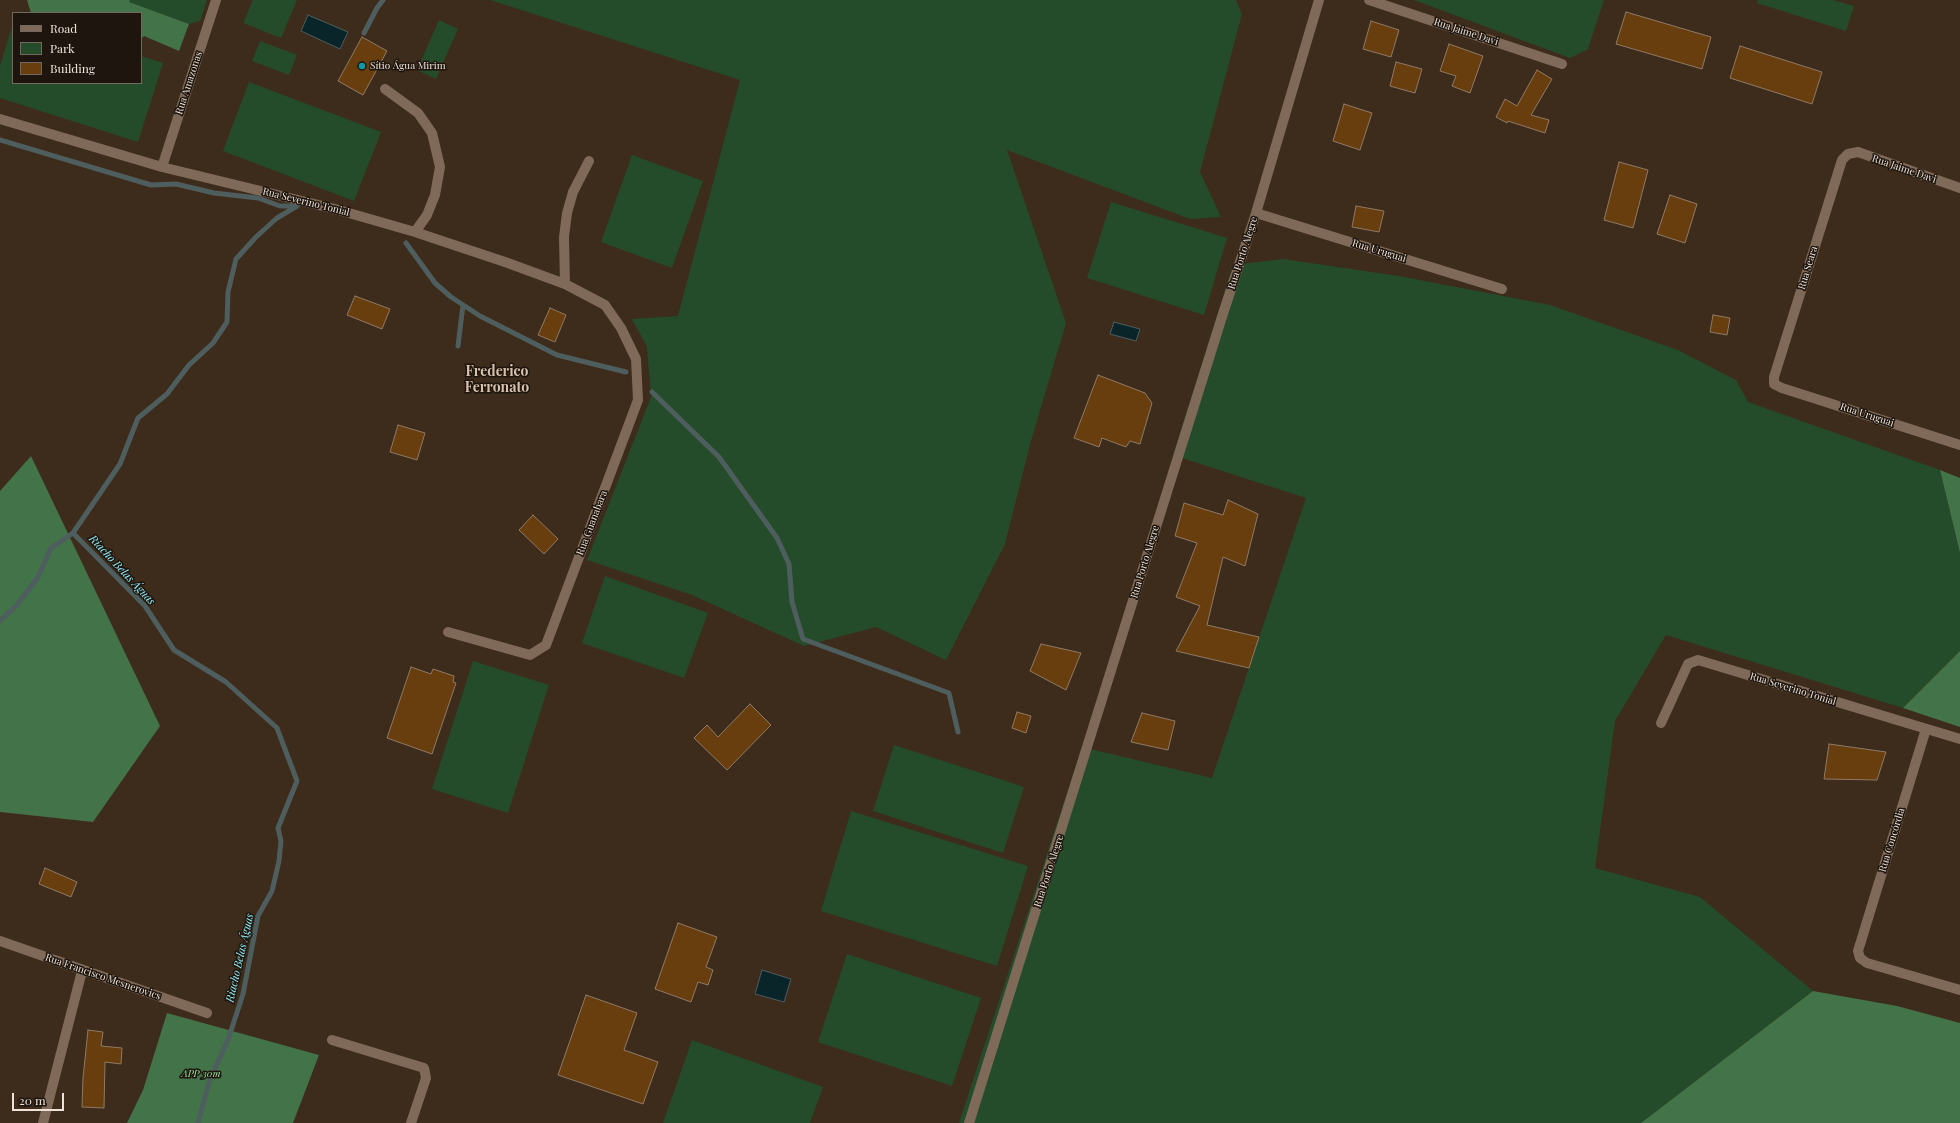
<!DOCTYPE html>
<meta charset="utf-8">
<style>
body{margin:0}
#map{position:relative;width:1960px;height:1123px;overflow:hidden;background:#3d2b1b;font-family:"Playfair Display",serif}
canvas{display:block}
.legend{position:absolute;left:12px;top:12px;width:130px;height:72px;box-sizing:border-box;background:#1e160e;border:1px solid #72685f;margin:0;padding:5px 7px;list-style:none;font-size:12px;color:#efe3d9}
.legend li{display:flex;align-items:center;gap:8px;height:20px}
.legend b{width:20px;border:1px solid #72685f}
.scale{position:absolute;left:12px;top:1093px;width:52px;height:18px;box-sizing:border-box;border:2px solid #efe3d9;border-top:0;padding-left:5px;font-size:12px;line-height:14px;white-space:nowrap;color:#efe3d9;-webkit-text-stroke:3px #1e160e;paint-order:stroke}
</style>
<div id="map">
<canvas width="1960" height="1123"></canvas>
<ul class="legend">
<li><b style="height:5px;background:#7f6958"></b>Road</li>
<li><b style="height:11px;background:#254c2a"></b>Park</li>
<li><b style="height:11px;background:#693e0e"></b>Building</li>
</ul>
<div class="scale">20 m</div>
</div>
<script>
const ctx = document.querySelector('canvas').getContext('2d');
ctx.lineJoin = 'round';
function fill(path, color) { ctx.fillStyle = color; ctx.fill(path, 'evenodd'); }
const toPath = rows => new Path2D(rows.map(r => 'M' + r).join(''));
function stroke(path, color, width, dash) { ctx.strokeStyle = color; ctx.lineWidth = width; ctx.lineCap = dash ? 'butt' : 'round'; ctx.setLineDash(dash || []); ctx.stroke(path); }
function drawText(font, color, halo, rows, align = 'center') {
  ctx.font = font + ' "Playfair Display",serif'; ctx.lineWidth = 3; ctx.setLineDash([]); ctx.textBaseline = 'middle'; ctx.strokeStyle = halo; ctx.fillStyle = color; for (const [text, x, y, turn = 0] of rows) {
    ctx.save(); ctx.translate(x, y); ctx.rotate((+turn || 0) * Math.PI / 180); ctx.textAlign = isNaN(turn) ? turn : align; if (halo) ctx.strokeText(text, 0, 0); ctx.fillText(text, 0, 0); ctx.restore();
  }
}
const green = toPath([
 [130,0,207,0,200,21,189,24,128,2],
 [253,0,297,0,281,38,243,23],
 [490,0,1236,0,1242,14,1200,172,1221,217,1190,219,1007,150,1066,323,1031,441,1005,544,946,660,876,627,804,646,692,595,587,560,651,397,647,347,632,319,678,316,740,80],
 [1414,0,1604,0,1588,49,1570,58],
 [1758,0,1833,0,1854,6,1846,31,1757,3],
 [439,20,458,29,436,79,417,70],
 [13,24,13,83,141,83,141,56,163,63,138,142,0,98,0,66],
 [260,41,297,55,289,75,252,61],
 [249,82,381,132,354,201,223,151],
 [632,155,703,181,672,268,601,242],
 [1111,202,1227,238,1204,315,1087,278],
 [1283,259,1399,276,1550,305,1678,350,1736,380,1748,402,1940,470,1960,553,1960,651,1903,708,1666,635,1615,721,1595,868,1700,897,1813,991,1641,1123,959,1123,1082,747,1212,778,1306,498,1173,455,1233,265],
 [605,576,708,613,684,678,582,643],
 [473,661,549,685,508,813,432,789],
 [894,745,1024,787,1003,853,873,811],
 [851,811,1028,866,997,966,821,911],
 [847,954,981,998,952,1086,818,1042],
 [692,1040,823,1087,810,1123,663,1123]
]);
const forest = toPath([
 [27,0,130,0,129,2,189,24,179,51,144,36,141,39,141,13,31,13],
 [31,456,160,726,93,822,0,812,0,491],
 [1940,470,1960,478,1960,553],
 [1960,651,1960,727,1903,708],
 [1813,991,1897,1006,1960,1023,1960,1123,1641,1123],
 [167,1013,319,1055,293,1123,127,1123,143,1090]
]);
const water = toPath([
 [308,15,348,32,340,49,301,31,308,15],
 [1114,322,1140,329,1136,341,1110,334,1114,322],
 [762,970,791,979,784,1002,755,994,762,970]
]);
const stream = toPath([
 [364,33,377,8,383,0],
 [0,140,151,185,176,184,214,193,258,198,280,206,296,206],
 [406,243,435,283,451,297,480,316,557,355,626,372],
 [458,346,463,305],
 [652,392,719,457,777,538,789,564,792,602,803,639,949,693,958,732],
 [0,621,17,605,38,577,51,548,73,533],
 [198,1123,210,1079,228,1040,243,994,258,916,272,891,279,861,281,841,278,828,297,781,277,728,226,682,174,650,145,606,73,533,120,464,138,418,167,394,189,365,213,343,227,322,228,292,236,259,256,237,277,218,297,206]
]);
const building = toPath([
 [1626,12,1711,37,1702,69,1616,44,1626,12],
 [1371,21,1399,30,1391,57,1363,49,1371,21],
 [362,37,387,51,363,95,338,81,362,37],
 [1449,44,1483,56,1470,93,1452,86,1456,76,1440,71,1449,44],
 [1740,46,1822,72,1812,104,1730,78,1740,46],
 [1396,62,1422,69,1415,93,1390,86,1396,62],
 [1537,70,1552,79,1531,115,1549,120,1545,133,1508,121,1507,123,1496,117,1505,99,1517,106,1537,70],
 [1344,104,1372,113,1360,150,1333,141,1344,104],
 [1619,162,1648,170,1633,228,1604,220,1619,162],
 [1670,195,1697,204,1685,243,1657,234,1670,195],
 [1356,206,1384,211,1379,232,1352,227,1356,206],
 [355,296,390,309,382,329,347,315,355,296],
 [550,308,566,315,555,342,538,335,550,308],
 [1713,315,1730,318,1727,335,1710,332,1713,315],
 [1098,375,1145,393,1152,403,1140,444,1130,441,1126,447,1102,438,1099,447,1074,438,1098,375],
 [398,425,425,433,417,460,390,452,398,425],
 [1228,500,1258,514,1245,566,1223,557,1207,625,1259,637,1249,668,1176,651,1200,606,1176,597,1197,543,1175,536,1184,503,1223,515,1228,500],
 [533,515,558,539,544,554,519,530,533,515],
 [1041,644,1081,653,1066,690,1030,671,1041,644],
 [411,667,431,674,433,669,454,676,453,682,456,683,432,754,387,738,411,667],
 [750,704,771,725,727,770,694,738,707,725,718,737,750,704],
 [1017,712,1031,716,1026,733,1012,728,1017,712],
 [1142,713,1175,721,1168,750,1131,742,1142,713],
 [1829,744,1886,752,1877,780,1824,779,1829,744],
 [45,868,77,882,71,897,39,884,45,868],
 [678,923,717,937,706,967,713,970,708,985,698,982,691,1002,655,989,678,923],
 [586,995,637,1013,624,1050,658,1062,643,1104,558,1075,586,995],
 [88,1030,103,1032,101,1046,122,1048,121,1064,105,1062,104,1108,82,1107,83,1078,88,1030]
]);
const minor = toPath([
 [1369,0,1562,64],
 [385,89,418,113,432,133,440,167,435,195,427,215,415,232],
 [0,119,162,167,335,209,415,232,505,262,565,284,605,305,621,328,636,359,638,400,546,645,530,655,448,632],
 [162,167,216,0],
 [1960,188,1858,152,1848,154,1842,160,1774,377,1774,384,1782,388,1960,445],
 [1256,213,1502,289],
 [565,284,564,237,567,213,573,192,589,161],
 [1661,723,1688,664,1698,660,1960,739],
 [1926,729,1858,951,1860,958,1867,963,1960,990],
 [0,941,207,1013],
 [332,1040,424,1068,426,1078,411,1123],
 [43,1123,82,971],
 [969,1123,1221,320,1256,213,1319,0]
]);
const markers = [
 [362,66,4,"#0f9aa8"]
];
const streetNames = [
 ["Rua Jaime Davi",1466,32,18],
 ["Rua Amazonas",189,83,-72],
 ["Rua Jaime Davi",1904,169,19],
 ["Rua Severino Tonial",306,202,14],
 ["Rua Uruguai",1379,251,17],
 ["Rua Porto Alegre",1243,253,-72],
 ["Rua Seara",1808,268,-73],
 ["Rua Uruguai",1867,415,18],
 ["Rua Guanabara",592,523,-69],
 ["Rua Porto Alegre",1145,562,-73],
 ["Rua Severino Tonial",1793,689,17],
 ["Rua Concórdia",1892,840,-73],
 ["Rua Porto Alegre",1049,871,-72],
 ["Rua Francisco Mesnerovics",103,977,19]
];
const poiNames = [
 ["Sítio Água Mirim",370,66]
];
const parkNames = [
 ["APP 30m",201,1074]
];
const waterNames = [
 ["Riacho Belas Águas",122,570,47],
 ["Riacho Belas Águas",240,958,-77]
];
const districtNames = [
 ["Frederico",497,372],
 ["Ferronato",497,388]
];
fill(green, '#254c2a');
fill(forest, '#437348');
fill(water, '#092529');
stroke(water, '#4e5e5e', 1);
stroke(stream, '#4e5e5e', 5);
fill(building, '#693e0e');
stroke(building, '#8f7a67', 1);
stroke(minor, '#7f6958', 10);
for (const [x, y, r, color] of markers) { const dot = new Path2D(); dot.arc(x, y, r, 0, 2 * Math.PI); ctx.fillStyle = color; ctx.fill(dot); stroke(dot, '#1e160e', 1.5); }
drawText('10px', '#efe3d9', '#1e160e', streetNames);
drawText('10px', '#efe3d9', '#1e160e', poiNames, 'left');
drawText('italic 10px', '#99e09f', '#1e160e', parkNames);
drawText('italic 11px', '#90eefc', '#1e160e', waterNames);
drawText('bold 14px', '#d8c1ad', '#1e160e', districtNames);
</script>
